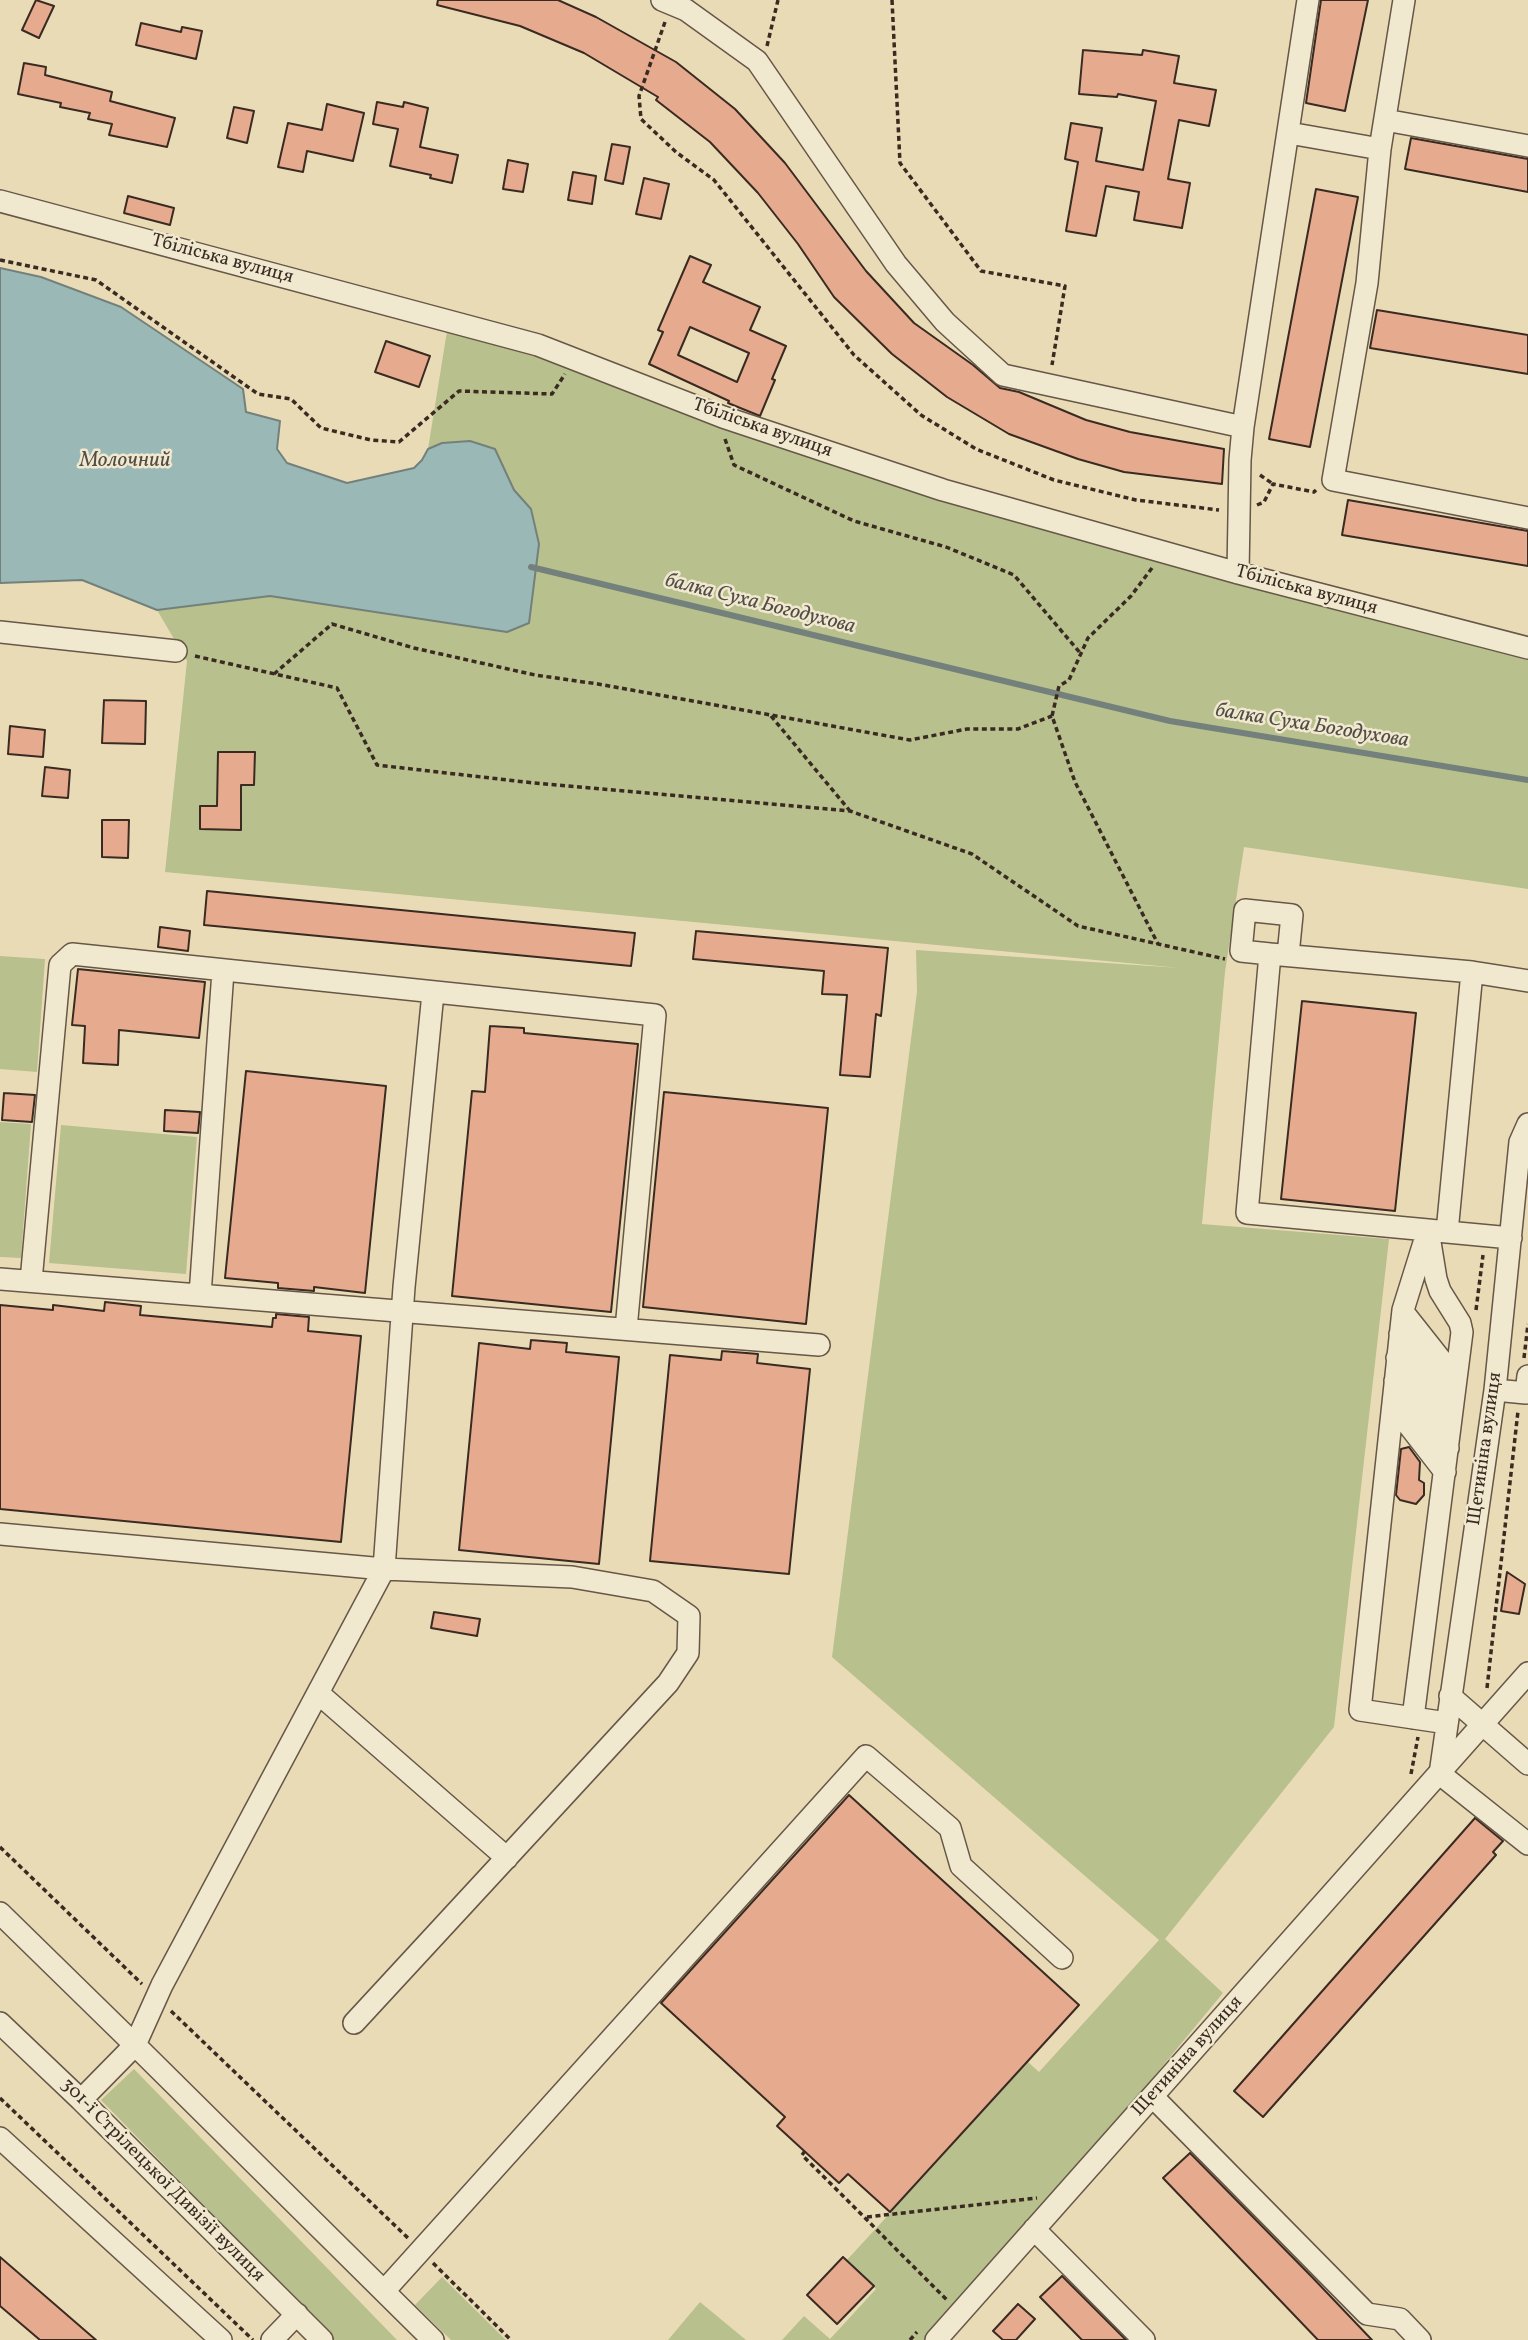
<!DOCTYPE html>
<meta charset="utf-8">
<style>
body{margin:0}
canvas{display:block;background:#eadbb7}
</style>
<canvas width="1528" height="2340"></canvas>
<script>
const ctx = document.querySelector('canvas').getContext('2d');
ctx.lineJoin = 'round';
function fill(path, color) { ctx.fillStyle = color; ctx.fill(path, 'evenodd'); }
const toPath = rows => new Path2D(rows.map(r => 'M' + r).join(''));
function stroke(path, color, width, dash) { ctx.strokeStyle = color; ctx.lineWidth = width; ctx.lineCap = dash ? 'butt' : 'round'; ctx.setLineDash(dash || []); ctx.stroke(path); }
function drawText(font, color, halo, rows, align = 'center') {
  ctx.font = font + ' Vollkorn,serif'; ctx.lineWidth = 5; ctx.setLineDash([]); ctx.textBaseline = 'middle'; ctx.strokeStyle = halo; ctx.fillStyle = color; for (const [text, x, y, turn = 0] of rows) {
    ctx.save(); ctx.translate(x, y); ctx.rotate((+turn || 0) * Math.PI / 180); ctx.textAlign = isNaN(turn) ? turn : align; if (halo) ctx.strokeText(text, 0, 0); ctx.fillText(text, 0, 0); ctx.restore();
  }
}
const green = toPath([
 [447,331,550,360,781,445,1056,533,1528,656,1528,889,1244,847,1225,972,1202,1224,1389,1239,1334,1727,1165,1939,1223,1993,936,2340,782,2340,804,2316,830,2339,876,2289,846,2261,950,2148,856,2059,989,1923,1079,2005,1028,2062,1039,2072,1159,1940,832,1657,917,992,916,950,1180,968,165,872,187,661,157,610,270,596,506,632,531,509,514,490,495,449,442,443,428,449],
 [0,956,45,959,37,1072,0,1069],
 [0,1122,31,1124,21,1258,0,1257],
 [61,1125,197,1137,186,1274,49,1263],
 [134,2069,397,2340,334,2340,101,2100],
 [442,2277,506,2340,451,2340,415,2305],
 [700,2302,746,2340,668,2340]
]);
const water = toPath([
 [0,268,41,277,121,307,243,389,246,412,280,421,277,449,287,463,347,483,414,468,422,460,428,449,442,443,470,441,495,449,514,490,531,509,539,544,529,623,507,632,270,596,157,610,82,580,0,583,0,268]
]);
const stream = toPath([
 [531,567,1170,721,1528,780]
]);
const building = toPath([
 [36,0,54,6,39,38,22,30,36,0],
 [438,0,558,0,596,17,676,62,735,109,785,163,866,271,914,323,973,365,1000,388,1019,392,1086,420,1130,432,1224,449,1222,484,1124,472,1078,459,1009,434,947,397,892,354,834,297,798,244,758,193,710,142,656,100,658,97,584,53,520,26,437,5,438,0],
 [1321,0,1368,0,1345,111,1306,103,1321,0],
 [141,23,181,32,182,27,202,31,196,59,136,45,141,23],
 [1083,50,1142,55,1143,50,1179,56,1174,83,1216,90,1209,126,1179,120,1168,179,1190,183,1182,228,1134,220,1139,192,1106,186,1096,236,1066,231,1078,162,1065,159,1071,123,1102,128,1096,161,1143,170,1156,101,1118,94,1117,97,1079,94,1083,50],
 [24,63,46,67,45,75,112,92,110,101,175,118,167,147,109,135,112,124,88,119,90,113,60,107,61,103,18,94,24,63],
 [377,102,403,107,404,102,428,108,420,147,458,155,452,183,430,178,431,175,390,166,398,129,373,124,377,102],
 [327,104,364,113,353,161,307,151,303,172,278,167,288,123,322,130,327,104],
 [234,107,254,111,247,143,227,138,234,107],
 [1411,138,1528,159,1528,192,1405,169,1411,138],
 [612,144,630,147,623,184,605,180,612,144],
 [508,160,528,164,523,192,503,189,508,160],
 [573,172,596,176,592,204,568,200,573,172],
 [644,178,669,184,661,219,636,214,644,178],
 [1316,189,1358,197,1310,447,1269,439,1316,189],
 [128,196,174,208,170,225,124,213,128,196],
 [690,256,711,265,703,282,760,307,750,330,786,346,772,379,775,380,760,416,728,403,729,401,649,364,663,332,658,330,690,256],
 [690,327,749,353,737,382,678,355,690,327],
 [1377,310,1528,335,1528,374,1370,348,1377,310],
 [386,341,430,356,419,387,375,372,386,341],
 [1348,500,1528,531,1528,566,1342,535,1348,500],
 [104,700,146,701,145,744,102,743,104,700],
 [10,726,45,730,43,757,8,754,10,726],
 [218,752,255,752,254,785,241,785,241,830,200,829,200,806,217,806,218,752],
 [45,767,70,770,68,798,42,796,45,767],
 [102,820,129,820,128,858,102,857,102,820],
 [207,891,635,933,631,966,204,925,207,891],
 [160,927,190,931,188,951,158,947,160,927],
 [696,931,888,948,881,1016,876,1014,870,1077,840,1075,847,995,822,994,824,971,693,959,696,931],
 [78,969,205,982,199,1038,119,1030,118,1065,83,1063,85,1026,72,1025,78,969],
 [1302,1001,1416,1013,1395,1211,1281,1199,1302,1001],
 [490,1026,524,1028,524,1033,638,1044,611,1312,452,1296,472,1091,485,1092,490,1026],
 [246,1071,386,1086,365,1293,314,1287,314,1291,278,1288,278,1283,225,1278,246,1071],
 [664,1092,828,1108,806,1324,643,1307,664,1092],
 [4,1093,35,1095,32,1122,2,1120,4,1093],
 [165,1110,200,1112,198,1133,164,1131,165,1110],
 [105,1302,141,1306,140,1315,272,1327,273,1318,276,1318,276,1314,309,1317,308,1331,361,1336,341,1542,0,1509,0,1305,53,1310,53,1305,104,1311,105,1302],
 [531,1340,567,1343,566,1352,619,1357,599,1564,459,1550,479,1343,530,1349,531,1340],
 [722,1351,758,1354,757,1363,810,1369,789,1574,650,1561,670,1355,721,1360,722,1351],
 [1409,1447,1420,1462,1419,1480,1424,1483,1424,1495,1416,1504,1400,1500,1396,1495,1401,1449,1409,1447],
 [1507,1572,1525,1584,1519,1614,1501,1611,1507,1572],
 [434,1612,480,1619,477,1636,431,1628,434,1612],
 [849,1795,1079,2005,890,2212,848,2174,839,2183,777,2126,785,2117,661,2003,849,1795],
 [1475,1818,1503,1841,1493,1852,1496,1855,1263,2117,1234,2091,1475,1818],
 [1190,2153,1312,2277,1372,2340,1318,2340,1163,2178,1190,2153],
 [0,2257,96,2340,40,2340,0,2306,0,2257],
 [843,2257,874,2286,837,2324,807,2295,843,2257],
 [1062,2276,1126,2340,1082,2340,1040,2297,1062,2276],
 [1018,2304,1035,2319,1016,2340,1003,2340,993,2331,1018,2304]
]);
const path = toPath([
 [892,0,900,163,981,271,1065,286,1052,365],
 [665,22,639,96,641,119,676,152,714,180,854,355,921,415,976,449,1054,480,1136,500,1219,510],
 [767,46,778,0],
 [0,260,96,280,258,394,291,399,321,428,371,440,399,442,459,391,552,394,565,374],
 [725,439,734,465,854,521,946,547,1014,575,1081,654],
 [1260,475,1273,484],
 [1257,505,1264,502,1273,484,1314,492,1316,490],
 [1152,568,1131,596,1088,638,1069,680,1059,686,1052,716,1075,782,1158,944],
 [195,656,337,688,377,765,534,783,850,811,972,854,1078,926,1225,959],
 [274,674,332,624,414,648,535,675,598,684,910,740,967,729,1018,729,1052,716],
 [771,716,850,811],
 [1476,1310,1483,1255],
 [1524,1358,1528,1324],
 [1487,1688,1518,1411],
 [1411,1774,1418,1737],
 [0,1847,142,1984],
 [171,2011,408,2238],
 [0,2098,253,2340],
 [805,2151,802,2155,948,2301],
 [867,2217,1037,2198],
 [433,2263,511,2340],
 [910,2340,917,2332]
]);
const minor = toPath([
 [662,0,686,10,757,61,896,264,945,322,1003,375,1243,427],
 [1404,0,1380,149,1367,283,1333,480,1528,518],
 [1385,120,1528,146],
 [1289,133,1380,149],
 [0,201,538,345,723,417,943,490,1238,573,1528,648],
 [1238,573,1240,460,1243,427,1308,0],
 [0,632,176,651],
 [1270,954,1241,951,1245,910,1292,915,1288,955],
 [1511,1238,1447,1232,1472,972,1528,981],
 [0,1279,819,1345],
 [31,1281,60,965,72,954,655,1015,626,1329],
 [200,1295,223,971],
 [1403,1312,1456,1379],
 [1400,1334,1453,1403],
 [1397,1358,1450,1424],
 [1395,1381,1448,1448],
 [1495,1390,1526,1393,1528,1376],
 [1393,1405,1445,1472],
 [0,1534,384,1569,572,1577,653,1591,689,1616,688,1653,668,1683,354,2023],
 [318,1693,507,1858],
 [1450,1696,1528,1764],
 [1413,1718,1462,1332,1460,1323,1440,1291,1436,1279,1428,1230,1247,1213,1270,954,1472,972],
 [1447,1723,1360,1710,1403,1310,1428,1230,1447,1232],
 [1440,1774,1495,1390,1520,1142,1528,1124],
 [1440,1774,1528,1844],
 [0,1913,135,2045,162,1985,384,1569,404,1287,433,993],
 [0,2023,81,2100,322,2340],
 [1153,2097,1367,2314,1400,2319,1420,2340],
 [81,2100,135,2045,433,2340],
 [0,2138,221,2340],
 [1034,2229,1144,2340],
 [385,2290,866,1756,950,1828,961,1866,1062,1958],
 [272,2340,297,2314],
 [936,2340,1528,1673]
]);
const streetNames = [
 ["Тбіліська вулиця",222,260,15],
 ["Тбіліська вулиця",762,429,19],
 ["Тбіліська вулиця",1306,591,15],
 ["Щетиніна вулиця",1486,1449,-82],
 ["Щетиніна вулиця",1188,2057,-48],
 ["301-ї Стрілецької Дивізії вулиця",162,2181,45]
];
const waterNames = [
 ["Молочний",125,462],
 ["балка Суха Богодухова",760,605,14],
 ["балка Суха Богодухова",1312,727,9]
];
fill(green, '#b8c08d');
fill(water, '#9ab9b6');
stroke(water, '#74807b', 2);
stroke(stream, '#74807b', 6);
fill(building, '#e6aa8e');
stroke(building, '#3a2b22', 2);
stroke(minor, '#665747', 24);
stroke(path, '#3a2b22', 3.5, [5, 3.5]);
stroke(minor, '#f1e8d0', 21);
drawText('19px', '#3a2b22', '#f1e8d0', streetNames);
drawText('italic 21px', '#524e47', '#f1e8d0', waterNames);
</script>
